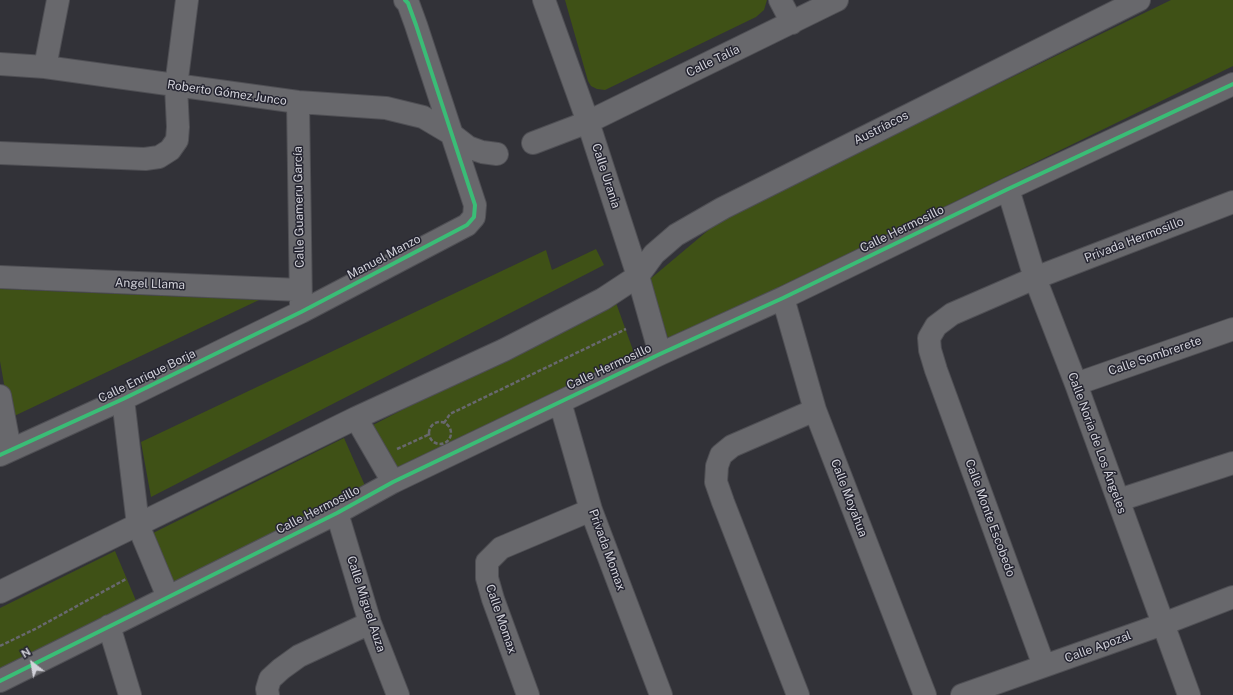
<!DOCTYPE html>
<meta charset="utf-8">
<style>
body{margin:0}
#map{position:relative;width:1233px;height:695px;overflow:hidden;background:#323238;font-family:"Public Sans",sans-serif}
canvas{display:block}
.north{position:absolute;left:12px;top:643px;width:40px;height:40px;-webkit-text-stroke:3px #252531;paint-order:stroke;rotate:329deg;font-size:11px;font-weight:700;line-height:16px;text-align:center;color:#d2d2da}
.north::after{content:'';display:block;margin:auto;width:14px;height:18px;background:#d2d2da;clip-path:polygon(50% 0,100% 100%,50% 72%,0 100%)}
</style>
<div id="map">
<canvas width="1233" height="695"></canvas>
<div class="north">N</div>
</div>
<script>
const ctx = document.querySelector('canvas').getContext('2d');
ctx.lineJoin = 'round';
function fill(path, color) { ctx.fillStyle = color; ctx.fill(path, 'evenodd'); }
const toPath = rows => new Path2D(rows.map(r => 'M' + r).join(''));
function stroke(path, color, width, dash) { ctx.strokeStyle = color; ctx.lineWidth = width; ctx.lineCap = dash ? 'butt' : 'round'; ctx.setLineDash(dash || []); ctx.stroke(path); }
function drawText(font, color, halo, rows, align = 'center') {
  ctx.font = font + ' "Public Sans",sans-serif'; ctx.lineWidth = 3; ctx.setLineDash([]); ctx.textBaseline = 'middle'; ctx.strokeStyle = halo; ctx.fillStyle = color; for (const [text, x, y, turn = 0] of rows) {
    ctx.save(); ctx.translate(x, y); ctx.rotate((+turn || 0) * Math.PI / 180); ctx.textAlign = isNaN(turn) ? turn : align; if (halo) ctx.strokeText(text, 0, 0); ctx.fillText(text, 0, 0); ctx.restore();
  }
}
const green = toPath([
 [565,0,767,0,764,10,756,17,605,90,597,89,591,86,588,81],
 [1171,0,1233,0,1233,66,669,341,649,280,724,217],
 [596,249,604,265,151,497,141,442,546,250,552,270],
 [0,289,259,300,10,418,0,361],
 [615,300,634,353,395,473,373,425],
 [344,438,366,488,169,585,149,535],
 [115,551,137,603,0,671,0,608]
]);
const path = toPath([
 '429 433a11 11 0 1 1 22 0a11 11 0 1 1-22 0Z',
 [444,423,450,414,626,329],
 [397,449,430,434],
 [0,646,37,628,126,579]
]);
const minor = toPath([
 [544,0,588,122,638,276,660,354],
 [780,0,792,23],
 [0,64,45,67,298,102,386,108,423,117,450,133,468,147,482,152,497,154],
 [45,67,58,0],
 [298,102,301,305],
 [533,143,588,122,837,0],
 [0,153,145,159,159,157,170,150,177,140,178,127,176,86,187,0],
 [1008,189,1035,278,1076,384,1189,695],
 [0,277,300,290],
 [783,298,815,410,925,695],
 [1076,384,1233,329],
 [0,396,10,449],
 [123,399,138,525,168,597],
 [560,402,591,510,661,695],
 [356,418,393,482],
 [0,455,123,399,301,312,467,225,474,217,475,205,416,25,408,3,405,0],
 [1119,500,1233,463],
 [337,513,370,623,398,695],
 [0,592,356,418,504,350,603,299,638,276,654,254,676,235,723,208,1139,0],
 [109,626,130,695],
 [1044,666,936,370,930,350,929,338,936,326,952,314,1035,278,1233,202],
 [0,681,337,513,393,482,560,402,660,354,783,298,1008,189,1233,84],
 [268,695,267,689,270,679,281,669,299,656,370,623],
 [528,695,493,599,487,578,487,562,501,548,591,510],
 [798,695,723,502,716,482,717,466,721,455,732,446,815,410],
 [962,695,1163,624,1233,597]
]);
const cycleway = toPath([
 [0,455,123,399,301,312,467,225,474,217,475,205,416,25,408,3,405,0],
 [0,681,337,513,393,482,560,402,660,354,783,298,1008,189,1233,84]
]);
const streetNames = [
 ["Calle Talía",713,61,-26],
 ["Roberto Gómez Junco",227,93,8],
 ["Austríacos",881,128,-27],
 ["Calle Urania",606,176,72],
 ["Calle Guameru García",299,207,-91],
 ["Calle Hermosillo",902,229,-26],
 ["Privada Hermosillo",1134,240,-21],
 ["Manuel Manzo",384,257,-28],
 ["Angel Llama",150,284,2],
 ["Calle Sombrerete",1155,356,-19],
 ["Calle Hermosillo",609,367,-25],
 ["Calle Enrique Borja",147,376,-26],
 ["Calle Noria de Los Ángeles",1097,443,70],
 ["Calle Moyahua",849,498,69],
 ["Calle Hermosillo",318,510,-27],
 ["Calle Monte Escobedo",990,518,70],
 ["Privada Momax",607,550,70],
 ["Calle Miguel Auza",366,604,72],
 ["Calle Momax",501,619,71],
 ["Calle Apozal",1098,647,-20]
];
fill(green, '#3f5116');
stroke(minor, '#4f4f54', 24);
stroke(path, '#68686e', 2.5, [4, 2]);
stroke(minor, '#68686c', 22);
stroke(cycleway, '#3abd76', 4);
drawText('12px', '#d2d2da', '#252531', streetNames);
</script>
